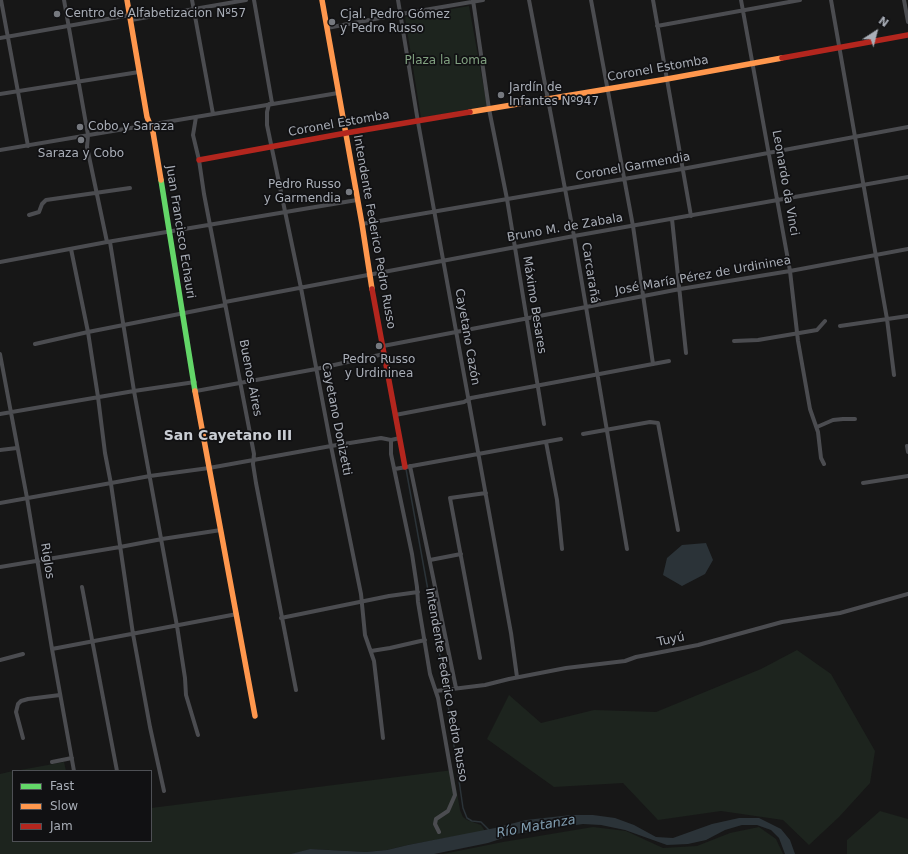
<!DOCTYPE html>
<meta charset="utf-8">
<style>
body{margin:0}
#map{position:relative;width:908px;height:854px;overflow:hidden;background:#171717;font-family:"DejaVu Sans",sans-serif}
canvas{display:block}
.legend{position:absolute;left:12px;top:770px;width:140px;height:72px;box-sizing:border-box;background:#111113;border:1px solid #4e5055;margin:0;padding:5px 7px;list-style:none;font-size:12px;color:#a9aeb7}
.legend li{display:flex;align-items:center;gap:8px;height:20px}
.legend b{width:20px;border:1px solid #4e5055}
.north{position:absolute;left:856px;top:12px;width:40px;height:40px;-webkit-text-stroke:3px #111113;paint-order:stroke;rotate:36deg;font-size:11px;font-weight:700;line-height:16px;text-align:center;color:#a9aeb7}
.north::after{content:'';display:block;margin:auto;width:14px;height:18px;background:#a9aeb7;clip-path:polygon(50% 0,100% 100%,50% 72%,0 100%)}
</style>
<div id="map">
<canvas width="908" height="854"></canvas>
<ul class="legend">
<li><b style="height:5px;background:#63d668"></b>Fast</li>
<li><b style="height:5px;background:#ff974d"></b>Slow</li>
<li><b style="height:5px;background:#b3261e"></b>Jam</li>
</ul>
<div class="north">N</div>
</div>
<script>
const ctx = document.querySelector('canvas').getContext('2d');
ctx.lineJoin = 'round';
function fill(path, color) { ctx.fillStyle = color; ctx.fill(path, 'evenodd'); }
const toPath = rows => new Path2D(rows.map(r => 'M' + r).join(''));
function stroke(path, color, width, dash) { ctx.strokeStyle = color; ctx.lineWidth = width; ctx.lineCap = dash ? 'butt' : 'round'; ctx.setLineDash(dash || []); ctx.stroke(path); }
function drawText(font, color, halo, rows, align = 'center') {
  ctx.font = font + ' "DejaVu Sans",sans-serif'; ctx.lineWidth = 3.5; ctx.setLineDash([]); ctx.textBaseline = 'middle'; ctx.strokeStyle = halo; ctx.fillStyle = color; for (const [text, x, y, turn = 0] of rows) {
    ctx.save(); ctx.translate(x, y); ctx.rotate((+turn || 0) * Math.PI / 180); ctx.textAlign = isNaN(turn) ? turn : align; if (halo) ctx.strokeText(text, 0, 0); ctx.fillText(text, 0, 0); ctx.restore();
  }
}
const green = toPath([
 [469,6,487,106,421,118,405,17],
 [797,650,831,674,875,751,870,783,839,817,809,845,783,820,721,811,658,820,623,783,554,787,487,739,509,695,541,723,594,710,656,712,761,669],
 [64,762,66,771,15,771],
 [453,770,460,810,463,817,467,820,481,825,485,831,408,845,387,850,366,852,310,849,293,854,0,854,0,774,13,771,13,841,151,841,151,808],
 [880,811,908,819,908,854,847,854,847,840],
 [593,827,626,831,663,848,697,846,730,833,759,827,776,839,783,854,443,854,503,842]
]);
const water = toPath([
 [706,543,713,560,705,574,682,586,663,575,667,558,682,545],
 [571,815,593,815,615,818,634,825,656,837,673,838,712,824,739,818,759,818,781,829,790,840,795,854,785,854,779,838,771,830,757,825,742,825,725,830,706,840,688,844,667,845,625,830,601,825,583,824,515,834,488,843,434,854,291,854,310,849,366,852,387,850,408,845,495,828,526,820]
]);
const stream = toPath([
 [406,469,445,684,463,808,467,818,472,821,481,822,489,830]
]);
const street = toPath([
 [1,0,28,146],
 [64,0,88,135,87,147,107,242],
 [192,0,213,114],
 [254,0,272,103],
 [398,0,418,122,511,633,517,677],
 [473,0,489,109,507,199,544,424],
 [529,0,574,236,627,549],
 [591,0,633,226,653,364],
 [653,0,691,216],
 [741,0,790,271,798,341,810,409,818,432,821,458,824,464],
 [831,0,887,319,894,375],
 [904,0,908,22],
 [131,20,246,0],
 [657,26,800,0],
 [327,28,401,14,483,0],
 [0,38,130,15],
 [0,94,139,72],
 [269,104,267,112,267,125,301,288,331,446,361,594,365,635,374,661,383,738],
 [196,117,193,135,199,160,204,194,254,454,253,464,256,483,296,690],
 [0,150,338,93],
 [29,215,39,212,42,204,46,200,130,188],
 [672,219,686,353],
 [362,224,682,169,908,127],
 [110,242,134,391,177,626,185,678,186,695,198,735],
 [71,249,88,332,98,397,105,453,111,484,133,634,150,727,164,791],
 [0,262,107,242,357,200],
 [225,302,574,236,908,177],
 [840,326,908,316],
 [734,341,758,340,817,330,825,321],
 [35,344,88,332,225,305],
 [383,346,680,289,790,271,908,249],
 [0,354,27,498,52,649,74,771],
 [196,391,316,369,384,354],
 [0,414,134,391,195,382],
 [395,415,464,402,471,398,669,361],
 [817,427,833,420,843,419,855,419],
 [583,434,650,422,658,423,678,530],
 [391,440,391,454,412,554,417,587,418,602,430,674,438,698,455,795,448,811,436,819,435,824,439,832],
 [546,442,557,500,562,549],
 [907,446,908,452],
 [0,450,17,448],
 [410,466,456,688],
 [395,469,561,439],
 [863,483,908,476],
 [0,503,150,476,209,468,331,446,381,438,391,440,400,438],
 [430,560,461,554],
 [0,567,120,547,162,539,221,530],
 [82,587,117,771],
 [281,618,389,596,418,592],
 [52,649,237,614],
 [371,651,390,648,425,640],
 [480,658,450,498,486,493],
 [0,660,23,654],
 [436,691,485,685,509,679,566,668,625,661,636,657,698,645,782,622,840,613,908,594],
 [23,738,16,712,18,704,21,701,28,699,60,695],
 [52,762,72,758]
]);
const fast = toPath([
 [161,180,195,391]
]);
const slow = toPath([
 [127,0,147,117,153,132,161,180],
 [322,0,362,224,372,289],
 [470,112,667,79,782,58],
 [195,391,255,716]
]);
const jam = toPath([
 [782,58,908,35],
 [199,160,346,133,470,112],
 [372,289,405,467]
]);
const markers = [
 [57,14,4,"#76797f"],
 [332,22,4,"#76797f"],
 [501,95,4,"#76797f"],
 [80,127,4,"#76797f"],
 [81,140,4,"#76797f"],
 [349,192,4,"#76797f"],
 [379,346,4,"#76797f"]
];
const poiNames = [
 ["Centro de Alfabetizacion Nº57",65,14],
 ["Cjal. Pedro Gómez",340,15],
 ["y Pedro Russo",340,29],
 ["Jardín de",509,88],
 ["Infantes Nº947",509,102],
 ["Cobo y Saraza",88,127],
 ["Saraza y Cobo",81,154,"center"],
 ["Pedro Russo",341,185,"right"],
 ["y Garmendia",341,199,"right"],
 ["Pedro Russo",379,360,"center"],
 ["y Urdininea",379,374,"center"]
];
const parkNames = [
 ["Plaza la Loma",446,61]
];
const streetNames = [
 ["Coronel Estomba",658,69,-10],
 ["Coronel Estomba",339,124,-10],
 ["Coronel Garmendia",633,167,-10],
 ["Leonardo da Vinci",785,183,80],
 ["Bruno M. de Zabala",565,228,-10],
 ["Juan Francisco Echauri",180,232,81],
 ["Intendente Federico Pedro Russo",374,232,80],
 ["Carcarañá",590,273,81],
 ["José María Pérez de Urdininea",703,276,-10],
 ["Máximo Besares",534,305,81],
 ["Cayetano Cazón",467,337,80],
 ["Buenos Aires",250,378,79],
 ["Cayetano Donizetti",336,419,79],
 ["Riglos",47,561,81],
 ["Tuyú",671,640,-12],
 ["Intendente Federico Pedro Russo",446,685,80]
];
const waterNames = [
 ["Río Matanza",536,827,-10]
];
const quarterNames = [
 ["San Cayetano III",228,436]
];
fill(green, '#1d241e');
fill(water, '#2b3338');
stroke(stream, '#2b3338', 1.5);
stroke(street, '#4b4c50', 4);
stroke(fast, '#63d668', 5.5);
stroke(slow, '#ff974d', 5.5);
stroke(jam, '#b3261e', 5.5);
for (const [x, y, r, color] of markers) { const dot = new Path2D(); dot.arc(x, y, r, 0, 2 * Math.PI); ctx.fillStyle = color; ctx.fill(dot); stroke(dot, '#111113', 1.5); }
drawText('12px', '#a9aeb7', '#111113', poiNames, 'left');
drawText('12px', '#81a180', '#111113', parkNames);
drawText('12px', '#a9aeb7', '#111113', streetNames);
drawText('italic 13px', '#819eb1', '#111113', waterNames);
drawText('bold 14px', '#c9cdd3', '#111113', quarterNames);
</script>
